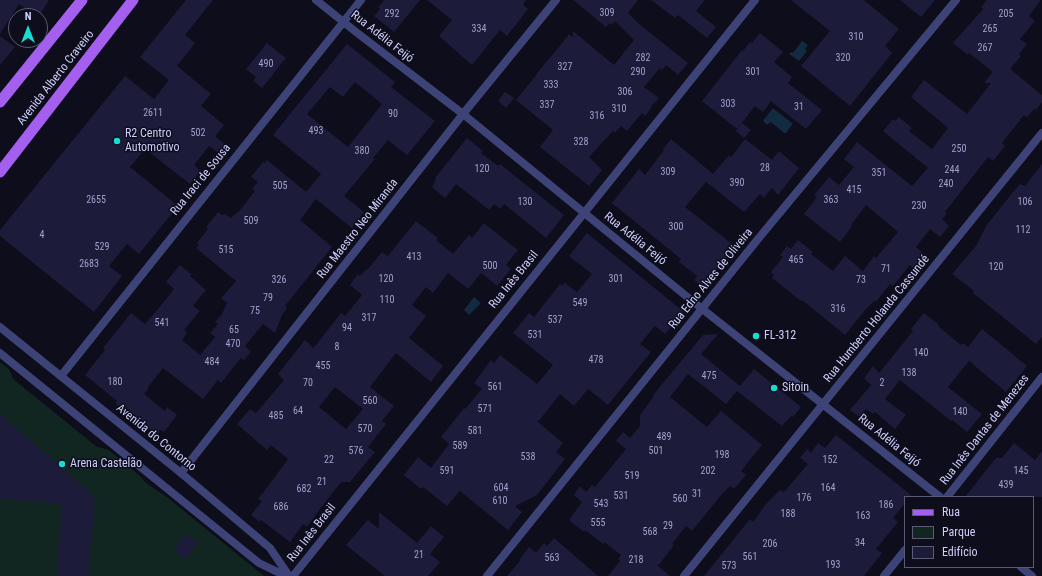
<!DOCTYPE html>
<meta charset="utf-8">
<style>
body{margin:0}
#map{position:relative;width:1042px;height:576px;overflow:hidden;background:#0d0d1b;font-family:"Roboto Condensed",sans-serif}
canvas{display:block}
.legend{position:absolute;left:904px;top:496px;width:130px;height:72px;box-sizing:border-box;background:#0d0d1b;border:1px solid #5a5a74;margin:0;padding:5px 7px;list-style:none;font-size:12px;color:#cdcefa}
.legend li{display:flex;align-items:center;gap:8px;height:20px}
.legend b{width:20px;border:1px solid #5a5a74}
.north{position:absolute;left:8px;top:8px;width:40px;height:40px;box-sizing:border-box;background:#0d0d1b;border:1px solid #5a5a74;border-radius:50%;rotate:0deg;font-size:11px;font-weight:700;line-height:16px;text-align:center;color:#cdcefa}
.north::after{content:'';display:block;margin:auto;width:14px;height:18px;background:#16dcd3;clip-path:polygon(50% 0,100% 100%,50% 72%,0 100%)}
</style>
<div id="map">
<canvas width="1042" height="576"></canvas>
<ul class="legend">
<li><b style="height:5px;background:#a45fef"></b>Rua</li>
<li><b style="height:11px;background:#112521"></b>Parque</li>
<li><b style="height:11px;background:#1d1b3a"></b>Edifício</li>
</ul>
<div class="north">N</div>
</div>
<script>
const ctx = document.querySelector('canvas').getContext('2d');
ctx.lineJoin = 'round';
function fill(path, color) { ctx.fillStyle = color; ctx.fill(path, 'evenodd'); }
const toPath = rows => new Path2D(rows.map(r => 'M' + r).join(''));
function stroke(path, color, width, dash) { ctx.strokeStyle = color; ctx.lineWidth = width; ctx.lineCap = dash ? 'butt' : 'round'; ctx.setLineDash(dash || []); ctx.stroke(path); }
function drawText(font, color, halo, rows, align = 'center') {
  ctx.font = font + ' "Roboto Condensed",sans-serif'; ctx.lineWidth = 3; ctx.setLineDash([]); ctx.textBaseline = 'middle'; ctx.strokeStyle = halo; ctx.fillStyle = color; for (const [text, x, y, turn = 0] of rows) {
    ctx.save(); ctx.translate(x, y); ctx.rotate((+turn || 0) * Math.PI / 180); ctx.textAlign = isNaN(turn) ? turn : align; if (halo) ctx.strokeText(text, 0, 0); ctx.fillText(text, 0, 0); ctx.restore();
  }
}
const green = toPath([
 [0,362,9,369,13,379,97,447,106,449,110,451,140,476,145,482,168,498,264,576,0,576]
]);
const water = toPath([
 [802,41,808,45,805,49,807,51,799,61,789,54,791,52,793,53],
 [772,109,774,109,792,123,792,125,786,133,784,133,771,122,767,125,763,121],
 [474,297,481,303,469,315,464,310]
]);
const building = toPath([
 [0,0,49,0,39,16,36,16,19,4,0,34],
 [186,0,213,0,185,35,195,43,177,66,211,94,201,106,224,125,215,136,227,146,220,154,209,146,194,165,201,171,190,184,145,149,130,167,178,206,139,254,127,244,109,266,122,276,94,312,0,236,0,230,125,76,154,99,169,80,140,57],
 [384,0,420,0,394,32,374,16,380,9,378,8],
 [427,0,526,0,523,5,528,9,507,36,500,30,472,65,439,36,452,20],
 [573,0,638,0,628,13,639,24,688,63,678,75,666,65,662,70,660,68,644,87,659,98,651,106,652,107,645,116,642,113,627,131,621,126,615,133,613,131,589,157,602,170,589,186,540,147,553,130,516,100,537,74,537,73,559,47,569,34,573,38,573,31,614,65,634,40,615,21,612,25,610,23,606,27],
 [651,0,705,0,696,11,716,27,707,38,678,15,675,18],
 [791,0,864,0,899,29,885,46,892,53,850,106,801,66,830,31],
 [900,0,935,0,921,17],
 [987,0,1041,0,1029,16,1035,21,1020,39,1027,44,1019,54,1021,56,1010,69,1042,95,1042,102,1036,110,1034,109,1027,117,1024,115,1002,143,1005,146,993,161,988,157,945,212,947,214,942,219,949,226,940,237,930,229,916,247,926,255,914,269,910,265,893,286,890,284,876,302,874,301,866,309,845,335,802,300,801,301,772,278,774,275,771,272,783,257,780,255,787,246,791,249,798,240,813,252,811,254,833,271,845,256,863,271,874,256,876,258,898,232,866,205,851,225,852,226,840,242,804,214,817,197,814,195,829,177,839,185,854,167,844,159,857,142,912,186,928,168,883,131,893,119,895,121,899,117,912,128,909,131,932,149,948,128,911,97,924,80,967,114,991,83,984,83,993,72,969,53,968,55,953,43,983,9,981,7],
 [760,33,783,52,774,62,792,77,788,83,822,110,806,129,771,101,763,112,755,106,737,129,702,101,742,50,743,51,750,42,752,43],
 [0,36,15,47,0,65],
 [267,43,286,58,262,88,253,81,256,77,246,69],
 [347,44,395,82,391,87,435,121,407,155,388,140,373,158,375,159,344,196,364,212,352,228,316,199,300,220,332,247,285,306,287,308,282,315,275,333,263,324,245,346,251,352,244,360,241,358,221,383,218,380,203,399,163,368,148,387,149,388,144,394,165,411,167,407,177,415,164,432,161,430,157,435,115,403,117,401,85,375,105,350,103,348,131,313,145,324,158,309,174,289,166,282,180,265,192,275,190,276,206,290,193,306,200,311,184,330,187,333,182,340,200,355,215,337,210,333,218,324,215,322,222,314,227,303,221,298,236,281,196,248,199,245,197,243,208,229,206,227,218,212,222,215,225,214,231,218,241,209,255,191,252,189,258,182,251,177,263,162,265,163,267,160,306,192,321,174,273,135],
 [355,82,382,104,348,147,307,114,330,87,343,97],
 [505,92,514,98,506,108,498,101],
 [742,123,751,130,744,138,736,131],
 [467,138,483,151,481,153,498,166,500,164,564,215,546,238,504,204,500,209,494,204,489,210,456,184,445,198,432,187,436,179,435,178],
 [671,139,713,174,729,155,731,157,745,139,772,160,779,151,799,168,778,195,772,188,764,198,760,194,744,212,706,182,685,207,736,247,703,287,694,280,697,276,679,262,681,259,612,203,639,169,645,175,664,150,663,149],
 [1042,164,1042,337,1036,344,973,293,974,291,952,274,976,246,986,226,1013,192,1020,184,1025,186],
 [416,221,438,238,436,240,453,254,469,235,472,238,484,223,518,250,506,265,511,269,497,286,481,273,468,289,448,273,433,293,426,287,412,305,426,316,409,338,443,366,431,382,396,353,370,387,394,406,382,421,386,424,368,447,375,452,350,482,341,482,320,509,307,527,303,524,290,542,261,520,260,522,251,515,262,501,258,499,269,485,288,459,271,445,267,450,237,424,250,409,256,413,284,380,278,374,305,340,313,348,316,345,341,313,345,316,362,295,350,285,358,274,360,276,366,269,367,270,382,252,388,256],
 [335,387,363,409,346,429,319,407],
 [587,233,684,312,665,334,655,326,640,344,651,352,608,405,588,389,574,406,560,394,538,422,563,443,556,452,565,459,537,495,515,506,522,512,508,530,460,491,447,506,423,487,421,489,404,475,418,457,431,468,449,444,441,437,464,408,465,409,482,389,474,383,491,360,494,363,500,355,537,384,553,365,513,333,529,313,534,317,560,284,562,286,565,283,577,292,592,274,569,256],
 [924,313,939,325,938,326,961,345,963,343,968,347,982,329,1027,366,1006,392,969,361,948,387,982,414,967,432,952,420,951,421,900,380,885,399,906,415,895,429,875,412,873,414,866,409,860,417,850,410,871,385,864,378,873,366,879,373,913,331,911,329],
 [718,334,701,354,740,386,754,369,801,407,793,417,791,416,782,426,737,391,726,404,688,374,670,397,707,427,721,411,762,445,741,471,746,475,734,489,730,486,722,494,692,531,686,526,672,544,674,545,658,566,670,576,608,576,620,561,618,559,621,555,604,542,603,544,585,530,584,532,569,520,582,502,574,495,580,486,586,492,592,485,595,487,626,449,616,441,623,432,630,438,640,426,640,415,654,396,653,395,703,335],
 [0,414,95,497,88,576,56,576,62,504,0,499],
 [836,435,911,495,909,497,905,497,905,503,893,518,898,522,876,549,882,553,864,576,704,576,750,519,753,522,766,504,780,490,784,492,808,464,800,458,807,449,811,453,818,443,825,448],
 [1014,443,1035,460,1042,451,1042,497,965,497,996,458,1002,458],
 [379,512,417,543,431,526,444,537,430,554,440,562,428,576,385,576,346,545,368,520,379,529],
 [186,534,198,543,185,559,174,550],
 [554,538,598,576,507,576,520,561,519,560,529,547,536,553,544,543,547,546]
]);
const minor = toPath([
 [316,0,356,32,463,114,691,300,940,497],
 [61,376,361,0],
 [181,473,463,114,556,0],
 [947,497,1042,377],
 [1021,567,1032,576],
 [293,576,755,0],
 [487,576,758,239,956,0],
 [684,576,1042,133],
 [884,576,905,550]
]);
const tertiary = toPath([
 [0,327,181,473,270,548,289,576],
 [0,353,259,563,286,576]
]);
const primary = toPath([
 [0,102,82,0],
 [0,172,133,0]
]);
const markers = [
 [117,141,4,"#16dcd3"],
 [756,336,4,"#16dcd3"],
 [774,388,4,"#16dcd3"],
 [62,464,4,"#16dcd3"]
];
const numberNames = [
 ["309",607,13],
 ["292",392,14],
 ["205",1006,14],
 ["334",479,29],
 ["265",990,29],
 ["310",856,37],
 ["267",985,48],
 ["282",643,58],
 ["320",843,58],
 ["490",266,64],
 ["327",565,67],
 ["290",638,72],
 ["301",753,72],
 ["333",551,85],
 ["306",625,92],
 ["303",728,104],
 ["337",547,105],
 ["31",799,107],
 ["310",619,109],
 ["2611",153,113],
 ["90",393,114],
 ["316",597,116],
 ["493",316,131],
 ["502",198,133],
 ["328",581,142],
 ["250",959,149],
 ["380",362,151],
 ["28",765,168],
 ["120",482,169],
 ["244",952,170],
 ["309",668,172],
 ["351",879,173],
 ["390",737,183],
 ["240",946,184],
 ["505",280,186],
 ["415",854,190],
 ["2655",96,200],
 ["363",831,200],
 ["130",525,202],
 ["106",1025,202],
 ["230",919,206],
 ["509",251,221],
 ["300",676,227],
 ["112",1023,230],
 ["4",42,235],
 ["529",102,247],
 ["515",226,250],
 ["413",414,257],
 ["465",796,260],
 ["2683",89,264],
 ["500",490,266],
 ["120",996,267],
 ["71",886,269],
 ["120",386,279],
 ["301",616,279],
 ["326",279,280],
 ["73",861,280],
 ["79",268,298],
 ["110",387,300],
 ["549",580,303],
 ["316",838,309],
 ["75",255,311],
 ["317",369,318],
 ["537",555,320],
 ["541",162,323],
 ["94",347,328],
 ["65",234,330],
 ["531",535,335],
 ["470",233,344],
 ["8",337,347],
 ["140",921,353],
 ["478",596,360],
 ["484",212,362],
 ["455",323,366],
 ["138",909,373],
 ["475",709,376],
 ["180",115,382],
 ["70",308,383],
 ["2",882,383],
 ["561",495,387],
 ["560",370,401],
 ["571",485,409],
 ["64",298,411],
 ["140",960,412],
 ["485",276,416],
 ["570",365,429],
 ["581",475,431],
 ["489",664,437],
 ["589",460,446],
 ["576",356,451],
 ["501",656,451],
 ["198",722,455],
 ["538",528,457],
 ["22",329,460],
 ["152",830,460],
 ["591",447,471],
 ["202",708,471],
 ["145",1021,471],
 ["519",632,476],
 ["21",322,482],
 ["439",1006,485],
 ["604",501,488],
 ["164",828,488],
 ["682",304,489],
 ["31",697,494],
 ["531",621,496],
 ["176",804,498],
 ["560",680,499],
 ["610",500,501],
 ["543",601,504],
 ["186",886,505],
 ["686",281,507],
 ["188",788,514],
 ["163",863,516],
 ["555",598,523],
 ["29",668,526],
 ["568",650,532],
 ["34",860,543],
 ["206",770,544],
 ["21",419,555],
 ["561",750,557],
 ["563",552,558],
 ["218",636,560],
 ["193",833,565],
 ["573",729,566]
];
const streetNames = [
 ["Rua Adélia Feijó",382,37,38],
 ["Avenida Alberto Craveiro",56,78,-52],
 ["Rua Iraci de Sousa",201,180,-51],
 ["Rua Maestro Neo Miranda",358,229,-52],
 ["Rua Adélia Feijó",635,239,39],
 ["Rua Edno Alves de Oliveira",711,279,-51],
 ["Rua Inês Brasil",514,280,-51],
 ["Rua Humberto Holanda Cassundé",877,319,-51],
 ["Rua Inês Dantas de Menezes",985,430,-52],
 ["Avenida do Contorno",156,438,39],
 ["Rua Adélia Feijó",889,441,39],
 ["Rua Inês Brasil",312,533,-52]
];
const poiNames = [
 ["R2 Centro",125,134],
 ["Automotivo",125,148],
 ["FL-312",764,336],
 ["Sitoin",782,388],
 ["Arena Castelão",70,464]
];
fill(green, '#112521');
fill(water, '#122b40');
fill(building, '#1d1b3a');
stroke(minor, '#3d4376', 8);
stroke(tertiary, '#3d4376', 8);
stroke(primary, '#a45fef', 11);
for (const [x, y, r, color] of markers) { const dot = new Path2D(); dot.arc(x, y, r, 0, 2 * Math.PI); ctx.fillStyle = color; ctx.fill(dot); stroke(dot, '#0d0d1b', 1.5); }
drawText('10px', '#a1a1ca', null, numberNames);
drawText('12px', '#cdcefa', '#0d0d1b', streetNames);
drawText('12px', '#cdcefa', '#0d0d1b', poiNames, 'left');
</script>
